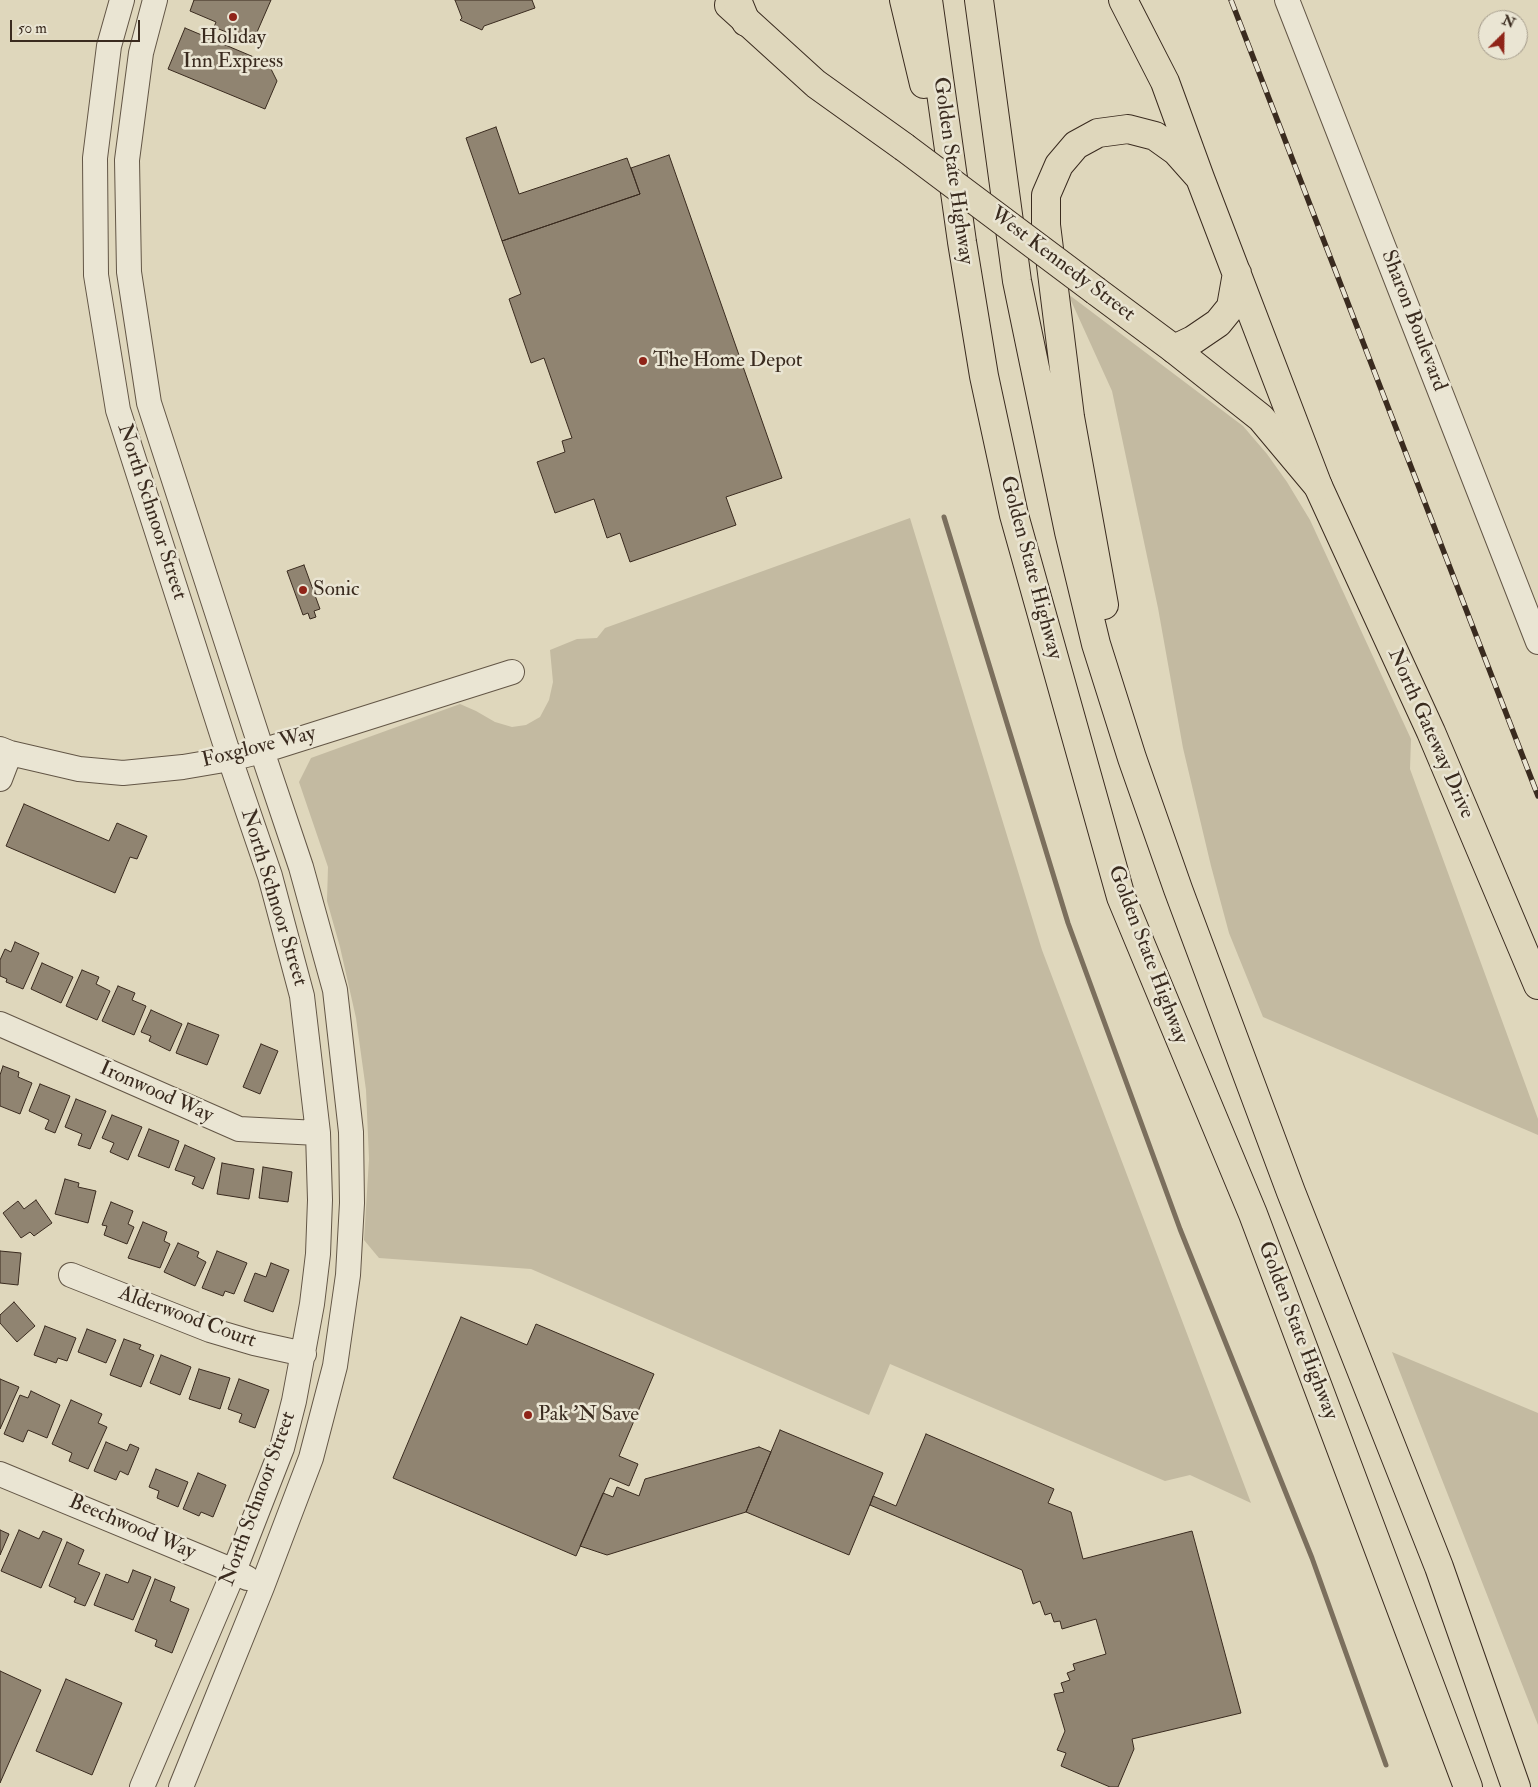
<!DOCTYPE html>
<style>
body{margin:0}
#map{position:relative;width:1538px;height:1787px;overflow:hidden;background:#dfd7bc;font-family:"IM FELL Double Pica",serif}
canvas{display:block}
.north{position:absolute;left:1478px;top:10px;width:50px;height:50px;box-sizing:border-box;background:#eae5d3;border:1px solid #a49b8b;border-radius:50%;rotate:23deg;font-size:14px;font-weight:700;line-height:20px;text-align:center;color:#3a2b1f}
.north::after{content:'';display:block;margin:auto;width:18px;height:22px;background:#8f2418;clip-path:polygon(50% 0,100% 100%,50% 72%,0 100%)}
.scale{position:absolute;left:10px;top:20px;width:130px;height:22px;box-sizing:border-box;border:2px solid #3a2b1f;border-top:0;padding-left:6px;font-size:15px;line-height:18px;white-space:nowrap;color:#3a2b1f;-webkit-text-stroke:4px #eae5d3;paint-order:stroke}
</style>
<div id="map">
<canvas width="1538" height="1787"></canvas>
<div class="north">N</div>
<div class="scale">50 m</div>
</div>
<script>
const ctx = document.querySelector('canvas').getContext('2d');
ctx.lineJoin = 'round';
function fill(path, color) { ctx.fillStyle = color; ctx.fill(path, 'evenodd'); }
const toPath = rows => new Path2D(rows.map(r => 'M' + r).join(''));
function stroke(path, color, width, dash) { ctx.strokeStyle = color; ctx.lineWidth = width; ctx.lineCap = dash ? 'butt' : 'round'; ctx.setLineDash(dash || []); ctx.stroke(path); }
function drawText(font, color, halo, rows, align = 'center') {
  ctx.font = font + ' "IM FELL Double Pica",serif'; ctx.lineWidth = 5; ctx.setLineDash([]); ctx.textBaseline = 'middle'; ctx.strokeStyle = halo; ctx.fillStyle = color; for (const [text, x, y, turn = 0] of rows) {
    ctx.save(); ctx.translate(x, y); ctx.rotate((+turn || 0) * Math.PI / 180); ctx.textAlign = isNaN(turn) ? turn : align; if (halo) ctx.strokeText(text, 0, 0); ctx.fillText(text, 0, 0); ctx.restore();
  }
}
const green = toPath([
 [1068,294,1243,426,1267,454,1287,482,1310,520,1411,739,1410,769,1538,1119,1538,1135,1263,1017,1229,933,1211,866,1183,748,1158,608,1112,391],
 [910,518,1042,950,1251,1503,1190,1475,1165,1481,890,1364,869,1415,531,1269,379,1258,364,1240,369,1159,366,1090,356,1018,340,947,327,901,328,867,299,782,311,758,460,704,476,711,495,722,512,727,526,725,540,717,549,700,553,682,550,650,577,639,597,638,605,628],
 [1392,1352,1538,1413,1538,1725]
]);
const stream = toPath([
 [944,517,1068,923,1180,1229,1312,1558,1386,1765]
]);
const building = toPath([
 [194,0,271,0,254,39,245,35,243,39,214,27,216,22,190,11,194,0],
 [455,0,532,0,535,8,484,26,482,30,460,20,462,18,455,0],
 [185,28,268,63,277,81,265,109,168,69,185,28],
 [496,127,519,194,627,158,640,194,502,241,466,138,496,127],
 [669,155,782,478,726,497,736,525,630,562,620,533,607,538,594,499,555,513,537,462,565,452,562,441,572,438,544,358,531,363,509,299,521,294,502,241,640,194,631,168,669,155],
 [304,565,320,609,314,611,316,617,310,619,308,613,303,615,287,571,304,565],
 [24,804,109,841,117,823,147,836,137,859,130,857,115,893,6,846,24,804],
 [15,942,39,953,23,989,6,982,7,979,0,976,0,960,5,949,11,952,15,942],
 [42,963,73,977,61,1003,31,989,42,963],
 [82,970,99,977,96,984,110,991,97,1020,66,1006,82,970],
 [118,986,135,993,132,1000,146,1006,134,1035,102,1021,118,986],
 [151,1010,182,1024,170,1051,149,1041,151,1036,141,1032,151,1010],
 [188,1023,219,1035,207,1065,176,1053,188,1023],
 [261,1044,278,1051,260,1094,243,1087,261,1044],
 [3,1066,19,1072,18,1077,32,1083,20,1114,0,1106,0,1075,3,1066],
 [40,1084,70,1096,55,1133,45,1129,49,1120,29,1111,40,1084],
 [76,1099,106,1111,90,1149,78,1145,82,1134,65,1127,76,1099],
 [112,1115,142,1127,128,1160,110,1152,114,1143,102,1138,112,1115],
 [149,1129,179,1141,169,1168,138,1156,149,1129],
 [185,1145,215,1158,203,1189,192,1184,195,1177,175,1170,185,1145],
 [222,1163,254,1169,249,1199,217,1194,222,1163],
 [263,1167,292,1172,288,1202,259,1198,263,1167],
 [65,1179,79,1183,78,1187,96,1191,88,1223,55,1214,65,1179],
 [36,1200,52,1223,34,1236,30,1232,21,1238,3,1213,18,1201,24,1209,36,1200],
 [111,1202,133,1211,128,1224,134,1227,127,1244,104,1235,107,1226,102,1225,111,1202],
 [143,1222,167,1232,164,1241,170,1244,160,1268,128,1258,143,1222],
 [178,1243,199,1252,197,1257,206,1262,195,1286,164,1272,178,1243],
 [0,1251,21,1253,18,1285,0,1283,0,1251],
 [217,1251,247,1263,234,1294,225,1291,223,1296,202,1288,217,1251],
 [271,1263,289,1270,273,1312,244,1301,255,1273,266,1277,271,1263],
 [14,1302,35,1326,17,1342,0,1323,0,1315,14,1302],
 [461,1317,527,1345,536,1324,654,1374,619,1456,638,1464,629,1486,610,1478,576,1556,393,1478,461,1317],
 [45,1326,76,1338,67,1361,58,1358,56,1363,34,1355,45,1326],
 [87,1329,116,1340,106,1363,78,1352,87,1329],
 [124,1339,141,1345,139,1349,154,1355,141,1387,110,1375,124,1339],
 [161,1355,191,1367,180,1395,150,1383,161,1355],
 [199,1369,230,1378,220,1409,189,1399,199,1369],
 [0,1379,19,1387,0,1429,0,1379],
 [239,1379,269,1390,255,1428,239,1422,242,1414,228,1409,239,1379],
 [31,1391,60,1405,47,1438,28,1430,23,1442,4,1434,20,1395,28,1398,31,1391],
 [71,1400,102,1414,98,1423,107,1427,88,1469,69,1461,72,1453,52,1444,71,1400],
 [780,1430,883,1473,849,1555,746,1512,780,1430],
 [926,1434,1054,1489,1048,1503,1071,1512,1083,1559,1192,1531,1241,1713,1132,1739,1134,1749,1118,1787,1110,1787,1061,1766,1066,1753,1057,1750,1065,1731,1054,1694,1064,1692,1061,1683,1070,1680,1067,1673,1075,1670,1073,1664,1106,1654,1096,1619,1062,1629,1060,1621,1054,1622,1051,1613,1045,1615,1040,1601,1033,1604,1022,1570,870,1505,873,1496,896,1506,926,1434],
 [106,1442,127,1451,130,1444,139,1448,128,1475,120,1471,116,1480,94,1471,106,1442],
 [759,1447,771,1452,746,1512,607,1555,580,1546,603,1493,613,1497,617,1487,639,1496,645,1479,759,1447],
 [156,1469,188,1482,178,1507,157,1498,159,1491,149,1487,156,1469],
 [198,1473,226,1485,213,1517,201,1512,199,1516,183,1509,198,1473],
 [0,1530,9,1534,0,1555,0,1530],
 [19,1530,39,1539,43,1531,62,1539,41,1588,1,1571,19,1530],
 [67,1542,84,1550,78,1564,100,1573,85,1606,74,1602,76,1598,49,1586,67,1542],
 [133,1570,151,1577,133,1620,94,1605,106,1574,128,1583,133,1570],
 [155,1579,175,1587,170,1601,189,1609,172,1653,155,1646,157,1640,135,1631,155,1579],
 [0,1671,41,1690,0,1783,0,1671],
 [66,1679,122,1703,92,1775,36,1751,66,1679]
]);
const minor = toPath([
 [122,0,109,46,95,158,96,275,118,410,230,759,270,876,302,996,318,1133,320,1200,318,1254,312,1304,294,1401,282,1448,234,1571,142,1787],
 [155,0,141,53,127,160,129,272,149,403,262,751,301,867,335,990,351,1132,352,1203,348,1275,335,1366,311,1458,262,1587,181,1787],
 [1287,0,1538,642],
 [0,749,10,753,79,769,123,773,183,767,230,759,262,751,512,672],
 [0,779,10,753],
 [0,1024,239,1129,318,1133],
 [71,1275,210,1330,254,1343,304,1354],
 [0,1474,234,1571,247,1578]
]);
const major = toPath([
 [729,5,816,84,904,147],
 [1096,291,1174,349,1261,418,1318,486,1431,732,1538,985]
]);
const highway = toPath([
 [737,0,746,22],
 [904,0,924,84],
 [928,0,962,242,984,376,1014,515,1121,897,1253,1214,1468,1787],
 [979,0,1017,281,1069,532,1096,644,1132,758,1178,889,1291,1192,1439,1567,1516,1787],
 [1123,0,1165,82,1200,178,1318,486],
 [1174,349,1193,340,1218,323,1231,307,1237,273],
 [1104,605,1070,417,1046,225,1046,195,1059,165,1076,145,1098,133,1128,129,1155,136,1176,151,1200,178]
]);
const rail = toPath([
 [1231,0,1538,796]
]);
const majorBridge = toPath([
 [904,147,1096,291]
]);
const markers = [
 [233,17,5,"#8f2418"],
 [643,361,5,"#8f2418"],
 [303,590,5,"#8f2418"],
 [528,1415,5,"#8f2418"]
];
const poiNames = [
 ["Holiday",233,38,"center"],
 ["Inn Express",233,62,"center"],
 ["The Home Depot",653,361],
 ["Sonic",313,590],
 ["Pak 'N Save",538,1415]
];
const streetNames = [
 ["Golden State Highway",952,171,82],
 ["West Kennedy Street",1062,265,37],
 ["Sharon Boulevard",1413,321,69],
 ["North Schnoor Street",151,512,72],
 ["Golden State Highway",1030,568,75],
 ["North Gateway Drive",1430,734,66],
 ["Foxglove Way",259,748,-14],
 ["North Schnoor Street",273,898,73],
 ["Golden State Highway",1147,955,69],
 ["Ironwood Way",156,1093,24],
 ["Alderwood Court",187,1318,20],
 ["Golden State Highway",1297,1331,69],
 ["North Schnoor Street",259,1499,-70],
 ["Beechwood Way",132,1528,23]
];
fill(green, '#c3baa1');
stroke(stream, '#7b6f5d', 5);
fill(building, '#908471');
stroke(building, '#3a2b1f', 1);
stroke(minor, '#635646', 26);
stroke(major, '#3a2b1f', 30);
stroke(highway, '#3a2b1f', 30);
stroke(minor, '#eae5d3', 24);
stroke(major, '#dfd7bc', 28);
stroke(highway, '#dfd7bc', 28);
stroke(rail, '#3a2b1f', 5.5);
stroke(rail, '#eae5d3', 4, [11]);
stroke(majorBridge, '#3a2b1f', 30, []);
stroke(majorBridge, '#dfd7bc', 28);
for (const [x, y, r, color] of markers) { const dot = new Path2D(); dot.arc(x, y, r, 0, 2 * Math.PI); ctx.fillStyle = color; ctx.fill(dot); stroke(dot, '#eae5d3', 2); }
drawText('21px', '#3a2b1f', '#eae5d3', poiNames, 'left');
drawText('21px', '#3a2b1f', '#eae5d3', streetNames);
</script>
